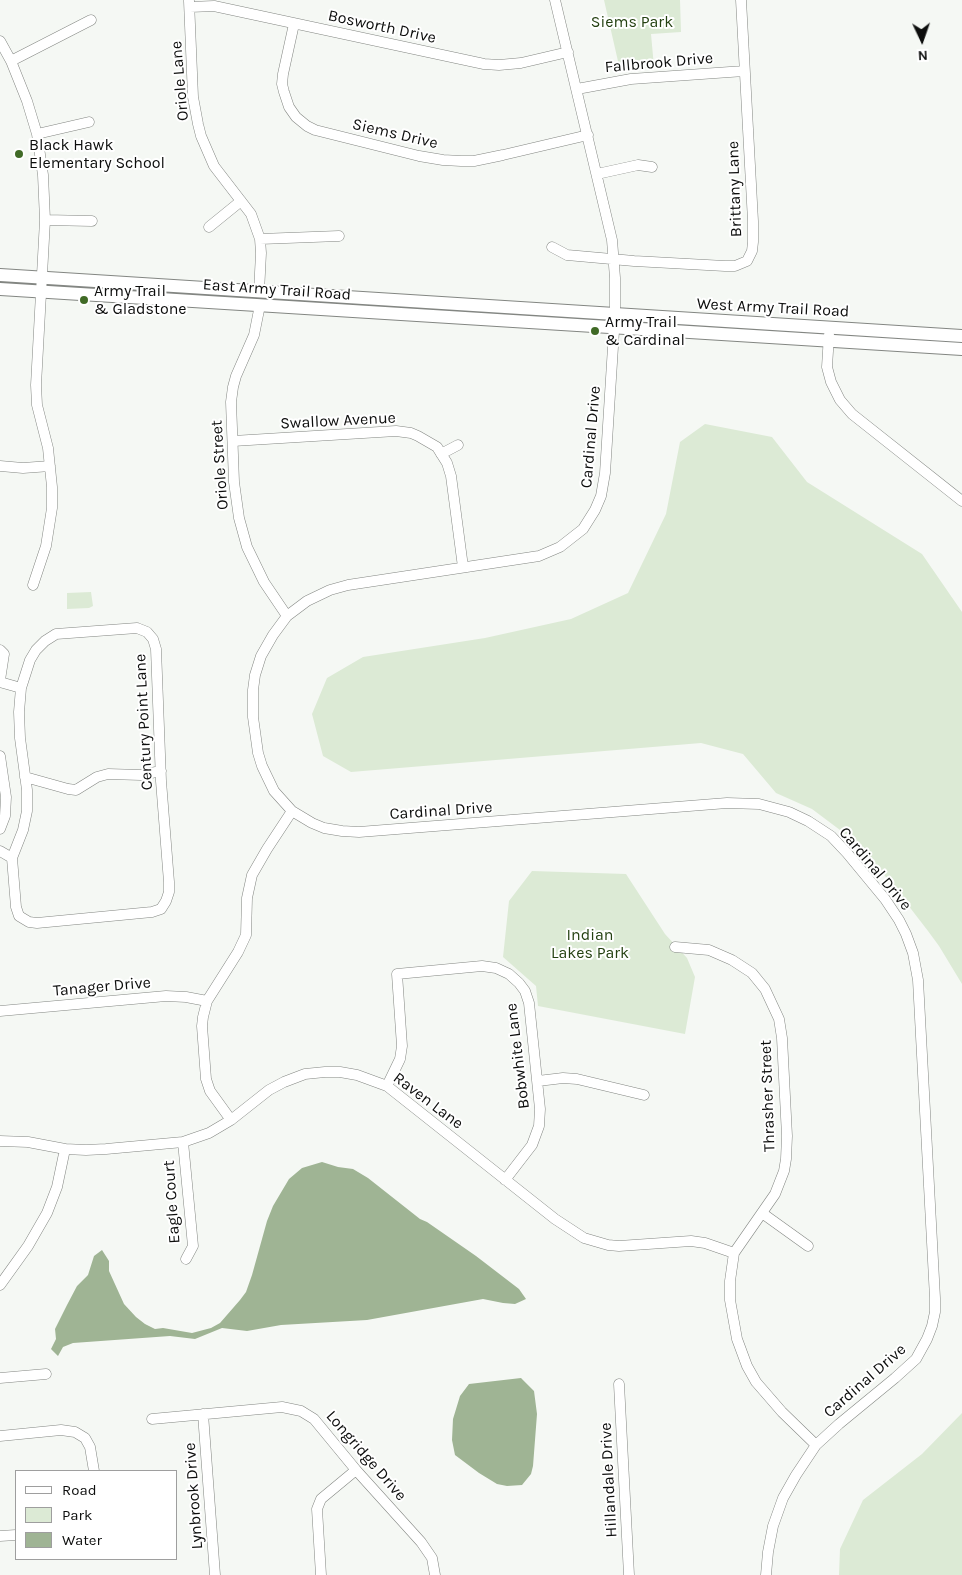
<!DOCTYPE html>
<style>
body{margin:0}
#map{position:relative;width:962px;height:1575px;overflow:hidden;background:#f5f8f4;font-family:Karla,sans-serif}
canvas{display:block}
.legend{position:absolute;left:15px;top:1470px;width:162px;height:90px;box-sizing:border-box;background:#fff;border:1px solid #9e9e9e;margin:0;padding:6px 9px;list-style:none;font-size:15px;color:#0c0d0c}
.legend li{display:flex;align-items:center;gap:10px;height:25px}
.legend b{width:25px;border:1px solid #9e9e9e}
.north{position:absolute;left:897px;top:15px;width:50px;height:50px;-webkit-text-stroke:4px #fff;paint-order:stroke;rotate:177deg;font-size:14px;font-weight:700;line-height:20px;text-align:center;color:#0c0d0c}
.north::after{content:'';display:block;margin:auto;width:18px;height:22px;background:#0c0d0c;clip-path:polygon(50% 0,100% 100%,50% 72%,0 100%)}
</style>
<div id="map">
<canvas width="962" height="1575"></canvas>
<ul class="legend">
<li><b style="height:6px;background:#fff"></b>Road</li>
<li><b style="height:14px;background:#dcead5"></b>Park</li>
<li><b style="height:14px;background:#9fb494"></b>Water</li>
</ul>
<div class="north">N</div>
</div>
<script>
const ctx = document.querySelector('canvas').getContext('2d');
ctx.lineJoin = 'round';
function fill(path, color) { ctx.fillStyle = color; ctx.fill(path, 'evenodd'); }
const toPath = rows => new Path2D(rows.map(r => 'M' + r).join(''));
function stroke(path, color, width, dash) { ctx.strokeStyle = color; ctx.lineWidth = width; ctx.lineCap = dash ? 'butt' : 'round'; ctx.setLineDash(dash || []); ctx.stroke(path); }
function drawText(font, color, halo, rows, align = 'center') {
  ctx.font = font + ' Karla,sans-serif'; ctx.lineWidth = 4; ctx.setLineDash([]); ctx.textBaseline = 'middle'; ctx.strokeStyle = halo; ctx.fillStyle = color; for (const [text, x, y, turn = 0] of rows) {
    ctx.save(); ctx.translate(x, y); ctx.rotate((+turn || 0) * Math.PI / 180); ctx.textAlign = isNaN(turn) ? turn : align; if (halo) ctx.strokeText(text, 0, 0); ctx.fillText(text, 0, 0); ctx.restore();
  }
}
const green = toPath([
 [604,0,680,0,681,32,651,34,654,67,620,70],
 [705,424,772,437,807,482,922,554,962,612,962,984,939,946,928,931,891,883,856,842,812,809,776,793,743,754,701,743,351,772,323,756,312,714,327,678,363,657,485,638,571,619,628,593,666,514,680,442],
 [91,592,93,606,89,608,67,609,67,593],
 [532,871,626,874,665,934,687,958,695,977,685,1034,538,1006,536,986,503,957,509,901],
 [962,1413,962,1575,839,1575,840,1549,863,1500,922,1454]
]);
const water = toPath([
 [322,1162,338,1167,353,1169,368,1178,420,1219,427,1222,476,1256,519,1289,526,1299,515,1304,503,1303,483,1299,367,1320,281,1325,247,1331,222,1328,195,1339,170,1336,73,1343,63,1347,58,1356,51,1349,56,1339,55,1329,67,1305,77,1286,88,1275,94,1256,102,1250,109,1261,109,1271,124,1304,136,1317,145,1324,155,1329,163,1328,192,1333,211,1328,220,1323,240,1300,246,1292,252,1275,267,1221,273,1206,289,1179,302,1168],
 [521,1378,534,1391,537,1414,533,1466,531,1474,522,1485,507,1486,497,1484,479,1473,455,1455,452,1440,453,1419,460,1396,469,1384]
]);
const minor = toPath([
 [555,0,612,240,615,278,615,315,605,473,601,496,595,510,583,529,560,547,539,556,348,585,330,590,307,601,287,616,273,635,261,656,255,675,253,690,253,717,258,753,262,766,274,791,292,811,312,823,324,828,342,831,359,832,727,803,759,804,789,812,808,821,831,836,847,853,885,899,899,920,906,934,913,953,918,980,935,1298,935,1312,932,1326,927,1339,916,1359,895,1378,839,1424,816,1445,796,1475,783,1498,773,1526,768,1552,766,1575],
 [189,1,193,97,198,124,201,136,214,166,251,214,260,239,261,253,259,292],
 [190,7,214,6,484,64,499,65,521,63,568,52],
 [294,24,283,74,282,84,284,92,289,107,296,117,307,126,315,130,419,156,443,160,461,161,474,161,503,155,588,135],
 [0,41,11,61,27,101,37,134,43,175,45,220,36,385,37,405,48,448,52,487,52,508,46,546,33,585],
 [11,61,91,20],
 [577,89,631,79,744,71],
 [37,134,89,122],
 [597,174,638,165,652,167],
 [45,220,92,221],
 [209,227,241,201],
 [260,239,339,236],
 [552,247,567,255,634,261,725,266,735,266,747,261,752,251,753,242,753,221,741,0],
 [260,305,254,335,236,376,233,387,231,402,234,482,239,518,247,547,264,582,287,616],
 [829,335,827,367,831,382,840,400,852,414,962,501],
 [233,441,396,431,411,433,418,436,437,447,447,463,451,476,463,567],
 [441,454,458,445],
 [0,466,23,468,50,466],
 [137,628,147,632,153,639,156,649,161,781,169,882,169,892,166,901,161,909,152,912,37,923,29,922,19,916,16,907,12,858,23,830,27,811,27,790,20,738,19,712,21,688,30,660,36,650,45,641,56,634,137,628],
 [0,650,4,654,0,680],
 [0,682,21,688],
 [0,756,6,797,5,816,0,829],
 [25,777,68,789,76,790,97,777,108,774,141,775,161,771],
 [0,851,12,858],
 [675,947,709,950,732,960,752,973,765,989,779,1019,782,1038,787,1136,786,1159,784,1171,775,1194,734,1253,730,1281,730,1300,737,1339,747,1366,756,1382,782,1412,816,1445],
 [0,1011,166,996,186,997,207,1001],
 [538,1081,563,1078,577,1079,644,1095],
 [387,1086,400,1059,402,1046,397,974,482,966,496,968,509,974,519,983,525,991,529,1003,540,1109,539,1126,532,1145,505,1180],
 [231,1120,210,1091,206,1079,202,1026,203,1017,207,1001,238,952,246,935,247,898,252,875,267,849,292,811],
 [0,1141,28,1142,65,1149,86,1150,106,1149,183,1142,209,1133,231,1120,269,1090,284,1082,305,1074,325,1072,340,1072,357,1075,387,1086,555,1219,584,1238,608,1245,619,1246,691,1241,705,1243,734,1253],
 [183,1142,193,1246,186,1259],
 [762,1213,808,1246],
 [0,1285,28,1246,47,1213,57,1187,65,1149],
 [0,1378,46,1374],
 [619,1384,629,1575],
 [203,1414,215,1575],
 [152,1419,282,1407,301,1411,314,1419,356,1470,421,1542,432,1558,435,1575],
 [0,1436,61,1430,75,1432,85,1438,90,1447,94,1471],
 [0,1536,16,1535],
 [321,1575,317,1509,321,1499,356,1470]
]);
const major = toPath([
 [0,275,962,336],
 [0,289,962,349]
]);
const markers = [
 [19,154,5,"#406a26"],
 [84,300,5,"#406a26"],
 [595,331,5,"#406a26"]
];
const parkNames = [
 ["Siems Park",632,22],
 ["Indian",590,935],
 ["Lakes Park",590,953]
];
const streetNames = [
 ["Bosworth Drive",382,27,12],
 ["Fallbrook Drive",659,63,-5],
 ["Oriole Lane",180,81,-95],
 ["Siems Drive",395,134,13],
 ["Brittany Lane",735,189,-92],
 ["East Army Trail Road",277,290,4],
 ["West Army Trail Road",773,308,3],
 ["Swallow Avenue",338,421,-3],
 ["Cardinal Drive",591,437,-85],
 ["Oriole Street",220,465,-94],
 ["Century Point Lane",144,722,-93],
 ["Cardinal Drive",441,811,-4],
 ["Cardinal Drive",875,869,50],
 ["Tanager Drive",102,987,-5],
 ["Bobwhite Lane",518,1056,-97],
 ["Thrasher Street",768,1096,-92],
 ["Raven Lane",428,1101,37],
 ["Eagle Court",172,1202,-94],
 ["Cardinal Drive",865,1381,-41],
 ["Longridge Drive",366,1456,49],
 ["Hillandale Drive",609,1480,-93],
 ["Lynbrook Drive",194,1496,-94]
];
const poiNames = [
 ["Black Hawk",29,145],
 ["Elementary School",29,163],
 ["Army Trail",94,291],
 ["& Gladstone",94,309],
 ["Army Trail",605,322],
 ["& Cardinal",605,340]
];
fill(green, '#dcead5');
fill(water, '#9fb494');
stroke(minor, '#838682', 11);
stroke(major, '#838682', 14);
stroke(minor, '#fff', 10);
stroke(major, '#fff', 12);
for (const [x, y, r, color] of markers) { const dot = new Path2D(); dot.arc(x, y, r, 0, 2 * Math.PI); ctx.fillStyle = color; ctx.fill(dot); stroke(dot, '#fff', 2); }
drawText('16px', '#244111', '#fff', parkNames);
drawText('16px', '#0c0d0c', '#fff', streetNames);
drawText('16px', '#0c0d0c', '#fff', poiNames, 'left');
</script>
